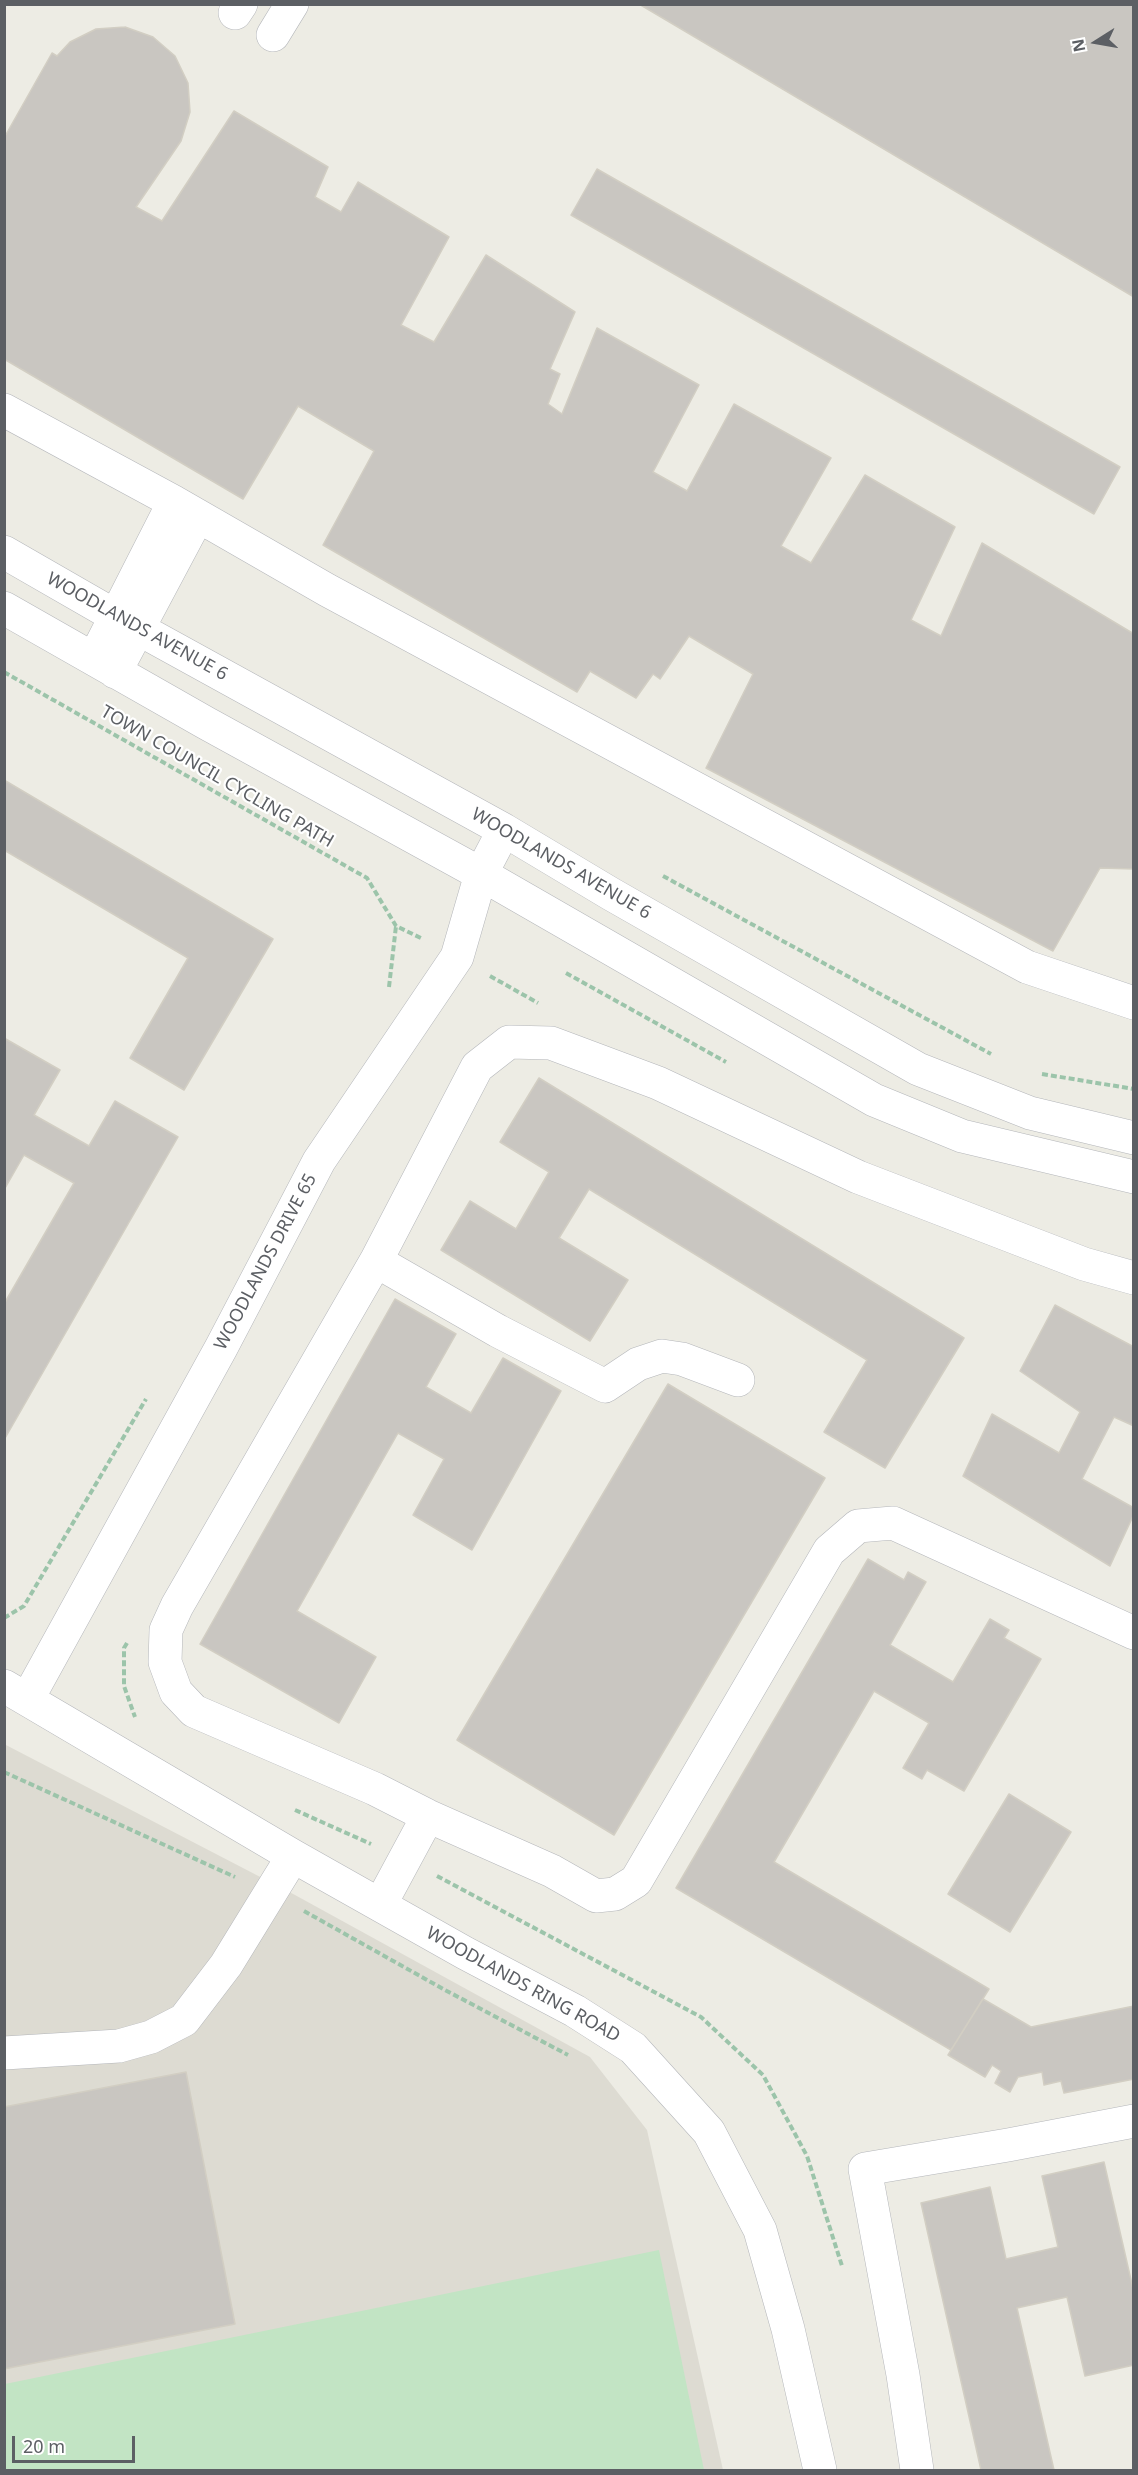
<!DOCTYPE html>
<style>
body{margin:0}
#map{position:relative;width:1138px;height:2475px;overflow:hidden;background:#edece4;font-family:"Noto Sans",sans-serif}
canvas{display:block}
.frame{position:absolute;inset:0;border:6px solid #5c5f64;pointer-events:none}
.north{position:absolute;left:1066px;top:12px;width:60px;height:60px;-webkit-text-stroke:4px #fff;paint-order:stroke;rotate:259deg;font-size:16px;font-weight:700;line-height:24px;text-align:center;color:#5c5f64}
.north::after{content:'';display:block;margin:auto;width:21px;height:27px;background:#5c5f64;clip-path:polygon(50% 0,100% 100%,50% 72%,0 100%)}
.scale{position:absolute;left:12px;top:2436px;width:123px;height:27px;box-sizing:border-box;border:3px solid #5c5f64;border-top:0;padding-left:8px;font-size:18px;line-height:21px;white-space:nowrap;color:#5c5f64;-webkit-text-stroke:4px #fff;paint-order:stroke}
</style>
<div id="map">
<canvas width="1138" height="2475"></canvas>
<div class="frame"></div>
<div class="north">N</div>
<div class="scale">20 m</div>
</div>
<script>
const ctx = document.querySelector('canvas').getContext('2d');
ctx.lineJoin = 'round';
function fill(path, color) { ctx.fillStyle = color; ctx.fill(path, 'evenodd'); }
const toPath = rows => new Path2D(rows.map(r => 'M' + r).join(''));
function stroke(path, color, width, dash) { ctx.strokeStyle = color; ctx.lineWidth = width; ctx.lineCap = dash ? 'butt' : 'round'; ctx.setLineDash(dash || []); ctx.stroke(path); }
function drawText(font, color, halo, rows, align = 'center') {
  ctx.font = font + ' "Noto Sans",sans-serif'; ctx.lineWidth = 4.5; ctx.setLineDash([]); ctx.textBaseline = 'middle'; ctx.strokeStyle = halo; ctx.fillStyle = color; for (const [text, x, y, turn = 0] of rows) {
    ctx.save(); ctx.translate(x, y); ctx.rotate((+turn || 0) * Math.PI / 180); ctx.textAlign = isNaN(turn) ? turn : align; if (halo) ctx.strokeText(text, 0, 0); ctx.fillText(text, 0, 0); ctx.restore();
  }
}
const education = toPath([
 [4,1744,295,1895,590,2057,647,2130,723,2470,5,2470]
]);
const green = toPath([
 [659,2250,704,2470,5,2470,5,2384]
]);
const building = toPath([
 [639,4,1134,4,1134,297,639,4],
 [125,27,153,37,175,56,188,83,190,112,181,141,136,207,162,221,234,111,328,167,315,197,341,212,358,182,449,237,401,325,434,342,486,255,575,312,550,369,560,374,548,404,562,414,597,328,699,385,653,472,687,491,734,404,831,458,781,546,811,563,865,475,955,527,911,620,941,636,982,543,1134,634,1134,869,1100,868,1053,951,706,768,753,674,689,636,660,679,653,674,636,698,590,671,577,692,323,545,374,451,298,406,243,499,4,359,4,138,52,53,57,56,70,42,96,29,125,27],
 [597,169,1120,467,1094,514,571,215,597,169],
 [4,780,273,939,184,1090,130,1058,188,958,4,850,4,780],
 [4,1038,60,1070,34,1115,89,1146,115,1101,178,1137,4,1440,4,1304,74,1183,24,1155,4,1190,4,1038],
 [539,1078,964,1338,885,1468,824,1432,867,1360,589,1189,559,1238,628,1280,590,1341,441,1250,470,1201,516,1229,549,1172,500,1142,539,1078],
 [395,1299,456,1334,426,1387,471,1413,503,1358,561,1391,472,1550,413,1515,444,1459,398,1433,297,1611,376,1657,339,1723,200,1644,395,1299],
 [1055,1305,1134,1347,1134,1426,1114,1417,1082,1479,1134,1508,1134,1514,1110,1566,963,1476,992,1414,1059,1453,1080,1412,1020,1371,1055,1305],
 [668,1384,825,1478,614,1835,457,1740,668,1384],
 [868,1559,904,1580,908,1572,926,1582,890,1645,953,1682,990,1619,1009,1630,1004,1638,1041,1659,964,1791,927,1770,922,1779,903,1768,929,1723,874,1691,774,1862,989,1989,951,2050,676,1888,868,1559],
 [1009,1794,1071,1832,1010,1932,948,1894,1009,1794],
 [983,1999,1031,2027,1134,2006,1134,2079,1064,2093,1061,2081,1044,2085,1042,2072,1018,2077,1010,2092,995,2083,1001,2071,992,2065,985,2077,948,2055,983,1999],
 [186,2072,235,2324,4,2369,4,2107,186,2072],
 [1104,2162,1134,2293,1134,2365,1085,2376,1067,2297,1017,2308,1054,2470,981,2470,921,2203,990,2187,1006,2259,1058,2247,1042,2176,1104,2162]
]);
const path = toPath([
 [4,672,367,878,396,926,423,939],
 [663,876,991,1054],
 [566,973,726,1062],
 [490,976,538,1003],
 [389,987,396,926],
 [1042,1074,1134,1089],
 [4,1618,24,1606,146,1399],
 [127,1643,124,1648,124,1686,135,1717],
 [4,1772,235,1877],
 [295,1810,371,1844],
 [437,1876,701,2017,763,2075,807,2156,842,2266],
 [304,1911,445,1990,568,2055]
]);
const minor = toPath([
 [235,13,241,4],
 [273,35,292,4],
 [4,410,174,502,327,590,1027,967,1134,1003],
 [4,552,117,617,504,830,611,894,918,1069,1030,1113,1134,1138],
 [4,608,206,723,481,874,874,1100,962,1136,1134,1177],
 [94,659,174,502],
 [115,672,198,516],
 [376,1261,498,1331,605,1386,638,1364,662,1356,682,1359,738,1380],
 [1134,1278,1084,1264,858,1177,658,1083,551,1043,509,1042,477,1067,376,1261,177,1606,166,1630,165,1662,176,1692,194,1711,375,1789,428,1816,552,1871,596,1896,615,1894,636,1881,829,1551,858,1526,893,1523,1134,1633],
 [4,1686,293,1856,465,1953,575,2011,633,2048,709,2132,760,2230,788,2329,820,2470],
 [28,1698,221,1348,319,1161,457,957,481,874,504,830],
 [380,1905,428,1816],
 [4,2053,119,2046,151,2037,184,2020,226,1965,293,1856],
 [917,2470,903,2375,865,2169,1008,2145,1134,2121]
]);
const streetNames = [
 ["WOODLANDS AVENUE 6",137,627,29],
 ["TOWN COUNCIL CYCLING PATH",217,777,30],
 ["WOODLANDS AVENUE 6",561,864,30],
 ["WOODLANDS DRIVE 65",266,1262,-62],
 ["WOODLANDS RING ROAD",523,1985,29]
];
fill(education, '#dddbd2');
fill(green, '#c2e4c4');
fill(building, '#c9c6c1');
stroke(building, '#d2cec3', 1.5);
stroke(minor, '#b4b6ba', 34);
stroke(path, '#9cc4aa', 4, [6, 3]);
stroke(minor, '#fff', 33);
drawText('18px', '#5c5f64', '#fff', streetNames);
</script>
